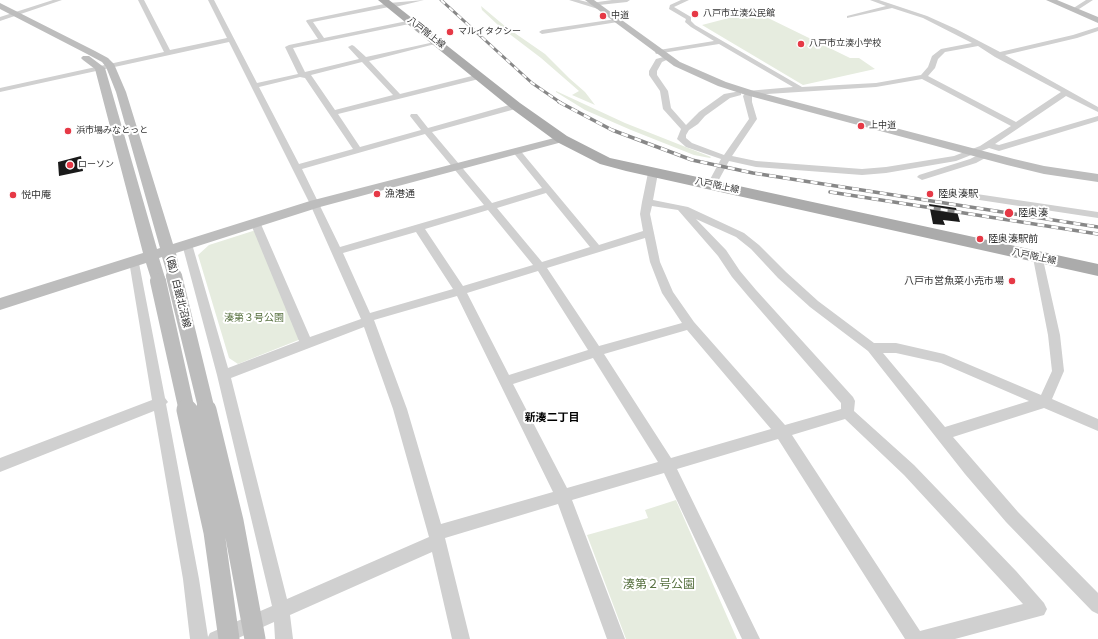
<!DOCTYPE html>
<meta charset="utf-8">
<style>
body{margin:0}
canvas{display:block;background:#fff}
</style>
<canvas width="1098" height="639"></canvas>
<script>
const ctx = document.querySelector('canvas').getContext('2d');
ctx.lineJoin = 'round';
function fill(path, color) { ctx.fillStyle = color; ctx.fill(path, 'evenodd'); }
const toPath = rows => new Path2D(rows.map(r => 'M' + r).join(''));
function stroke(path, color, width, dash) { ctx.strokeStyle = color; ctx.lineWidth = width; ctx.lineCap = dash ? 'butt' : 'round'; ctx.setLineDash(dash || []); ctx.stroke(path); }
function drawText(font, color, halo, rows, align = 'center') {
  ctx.font = font + ' Poppins,"Noto Sans JP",sans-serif'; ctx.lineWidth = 4; ctx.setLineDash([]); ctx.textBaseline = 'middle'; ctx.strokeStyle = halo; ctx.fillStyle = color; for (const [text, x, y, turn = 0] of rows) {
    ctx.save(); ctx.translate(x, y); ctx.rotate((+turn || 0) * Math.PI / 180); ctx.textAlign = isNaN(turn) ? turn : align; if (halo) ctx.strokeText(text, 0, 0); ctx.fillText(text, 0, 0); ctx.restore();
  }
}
const green = toPath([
 [481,6,506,27,545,54,569,78,585,92,595,105,572,95,579,91,541,58,499,26,482,10],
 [748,13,764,16,850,58,859,58,875,69,803,85,702,25],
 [556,91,625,123,711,157,710,158,694,155,631,130,585,110,556,92],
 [256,230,301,339,238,364,229,358,198,255,209,245],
 [676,500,737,639,626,639,587,535,648,518,645,510]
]);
const building = toPath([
 [81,156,83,171,59,176,58,162],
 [929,204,956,208,960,222,943,220,945,225,933,224]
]);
const street = toPath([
 [53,0,62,0,0,21,0,17,53,0],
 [138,0,144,0,170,50,227,38,208,0,214,0,257,83,298,74,285,47,289,45,318,39,306,21,307,20,389,3,424,0,391,8,389,7,313,22,324,38,412,20,414,21,414,23,293,48,305,72,359,59,348,47,352,45,354,46,366,57,439,41,439,43,369,61,400,94,480,74,484,76,483,78,338,114,360,147,421,130,410,116,411,114,417,114,428,128,513,104,519,104,519,108,432,132,492,203,542,188,512,151,513,149,519,149,599,245,643,231,640,214,642,202,648,173,650,171,656,171,658,173,653,200,688,207,744,233,759,245,786,272,818,301,874,343,896,343,944,354,1041,395,1052,371,1048,335,1033,258,1034,255,1038,254,1042,255,1060,335,1064,371,1052,399,1098,419,1098,431,1044,408,953,437,1018,512,1098,593,1098,614,1092,611,1006,522,965,474,868,351,810,307,778,278,751,249,736,237,696,219,726,250,740,271,756,290,853,397,855,401,854,411,914,465,1016,571,1044,603,1047,609,1044,615,955,639,905,639,778,439,677,469,760,639,742,639,664,473,572,500,625,639,607,639,558,504,445,538,470,639,452,639,432,552,290,615,293,639,275,639,274,622,236,639,190,639,183,579,154,411,0,472,0,458,152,400,129,261,130,258,138,258,165,398,168,402,166,404,199,579,208,637,210,633,272,606,217,375,182,244,187,241,192,244,228,368,299,341,250,222,251,220,259,220,260,222,310,337,361,319,310,204,229,42,0,92,0,88,164,52,138,0],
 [362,62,393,95,335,110,311,75,362,62],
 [300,77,305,78,353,149,299,164,259,87,300,77],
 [425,134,484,205,340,247,302,169,425,134],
 [546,193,590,247,542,262,497,208,546,193],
 [652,206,678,210,718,256,732,277,748,296,841,403,841,409,785,425,694,322,673,292,660,262,650,214,652,206],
 [488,210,533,265,463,286,425,229,488,210],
 [416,232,453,289,370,313,343,253,416,232],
 [645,238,650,262,662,293,682,323,599,346,547,268,645,238],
 [538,271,588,350,509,375,467,293,538,271],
 [457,296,553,492,441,524,407,409,374,320,457,296],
 [364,327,393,409,429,537,287,599,231,378,364,327],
 [687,330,771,429,671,458,604,354,687,330],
 [883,353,896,353,941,363,1029,401,945,427,883,353],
 [593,358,658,462,567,488,513,384,593,358],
 [845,419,904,475,1023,604,920,631,792,435,845,419],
 [569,0,579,0,591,3,612,0,630,0,627,2,599,5,601,7,598,9,569,0],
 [681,0,689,0,674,7,691,17,691,21,695,25,802,87,876,83,921,75,928,67,932,56,941,49,972,43,923,18,892,8,847,18,847,16,886,6,870,0,879,0,927,16,956,29,1000,52,1073,35,1098,27,1098,31,1077,38,1005,55,1098,107,1098,112,1066,96,995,144,999,145,1098,116,1098,121,999,151,989,148,956,161,886,173,862,175,756,167,729,161,715,187,709,187,707,185,721,159,686,147,677,139,681,129,663,109,660,91,649,75,649,71,656,59,667,56,671,58,662,62,657,71,657,75,668,91,671,108,686,125,699,112,724,94,741,91,741,95,730,98,705,116,698,124,689,130,686,135,686,138,692,143,724,155,749,119,743,96,747,91,793,87,719,44,656,54,655,52,659,50,714,41,691,27,685,22,686,19,669,9,670,5,681,0],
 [978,46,995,57,1061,92,1016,122,928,76,935,68,938,59,945,52,978,46],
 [922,79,1011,126,980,146,954,156,886,167,862,169,756,161,732,156,757,119,752,102,752,95,876,87,922,79],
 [1086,0,1093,0,1076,11,1072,11,1072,9,1086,0],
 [616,19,619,21,618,22,542,34,539,32,542,30,616,19],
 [984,152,988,155,987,157,976,163,922,180,917,177,919,175,970,159,984,152],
 [943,189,1098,212,1098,218,940,194,938,192,940,190,943,189]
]);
const secondary = toPath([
 [585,0,594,0,680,62,726,82,754,91,1014,159,1044,166,1098,174,1098,182,1044,174,1007,165,746,95,718,86,674,66,585,0],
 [1046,0,1057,0,1098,17,1098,23,1046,0],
 [0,3,95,51,108,58,114,64,126,92,173,244,310,201,562,136,566,137,568,139,566,141,320,207,176,253,181,276,179,280,174,281,169,280,162,257,159,258,166,281,163,285,158,286,153,285,146,263,0,310,0,298,143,253,95,69,83,60,81,58,83,56,89,56,105,68,157,249,160,248,116,92,106,67,102,62,89,55,0,9,0,3]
]);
const primary = toPath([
 [378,0,389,0,520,103,567,136,610,158,1098,264,1098,276,626,171,600,164,557,142,512,109,378,0]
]);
const railFar1 = toPath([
 [441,0,532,83,561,103]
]);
const rail = toPath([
 [559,102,612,130,692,160,753,173,1098,227],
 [830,192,1098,234]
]);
const secondaryBridgeFar1 = toPath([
 [174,276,207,411],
 [158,281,187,411]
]);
const secondaryBridge = toPath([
 [187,410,214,532,229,639],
 [206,410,233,521,255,639]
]);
const markers = [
 [695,14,4,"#e63946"],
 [603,16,4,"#e63946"],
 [450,32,4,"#e63946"],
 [801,44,4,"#e63946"],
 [861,126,4,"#e63946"],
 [68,131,4,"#e63946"],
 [70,165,4,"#e63946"],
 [377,194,4,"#e63946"],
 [930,194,4,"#e63946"],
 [13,195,4,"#e63946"],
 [1009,213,5,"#e63946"],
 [980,239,4,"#e63946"],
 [1012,281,4,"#e63946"]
];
const farPoinames = [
 ["八戸市立湊公民館",703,14],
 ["中道",611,16],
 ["マルイタクシー",458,32],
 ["八戸市立湊小学校",809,44],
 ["上中道",869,126],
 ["浜市場みなとっと",76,131],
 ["ローソン",78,165]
];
const farStreetnames = [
 ["八戸階上線",426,33,38],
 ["八戸階上線",717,186,12],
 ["八戸階上線",1034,257,12]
];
const poiNames = [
 ["漁港通",385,194],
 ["陸奥湊駅",938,194],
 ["悦中庵",21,195],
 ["陸奥湊",1018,213],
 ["陸奥湊駅前",988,239],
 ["八戸市営魚菜小売市場",1004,281,"right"]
];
const streetNames = [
 ["（臨）白銀北沼線",177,289,76]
];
const parkNames = [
 ["湊第３号公園",254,318]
];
const neighbourhoodNames = [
 ["新湊二丁目",552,418]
];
const nearParknames = [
 ["湊第２号公園",659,585]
];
fill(green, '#e6ecdf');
fill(building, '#1a1a1a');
fill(street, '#d0d0d0');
fill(secondary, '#bdbdbd');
fill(primary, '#ababab');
stroke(railFar1, '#888', 3);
stroke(rail, '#888', 3.5);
stroke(railFar1, '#fff', 2, [5.5]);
stroke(rail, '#fff', 2.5, [7]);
stroke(secondaryBridgeFar1, '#bdbdbd', 16);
stroke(secondaryBridge, '#bdbdbd', 21);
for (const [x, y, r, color] of markers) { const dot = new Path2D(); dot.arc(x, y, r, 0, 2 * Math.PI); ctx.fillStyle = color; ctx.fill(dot); stroke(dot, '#fff', 1.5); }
drawText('9px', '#333', '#fff', farPoinames, 'left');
drawText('9px', '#333', '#fff', farStreetnames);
drawText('10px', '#333', '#fff', poiNames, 'left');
drawText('10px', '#333', '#fff', streetNames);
drawText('10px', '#56703f', '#fff', parkNames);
drawText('bold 11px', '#000', '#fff', neighbourhoodNames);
drawText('12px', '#56703f', '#fff', nearParknames);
</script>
